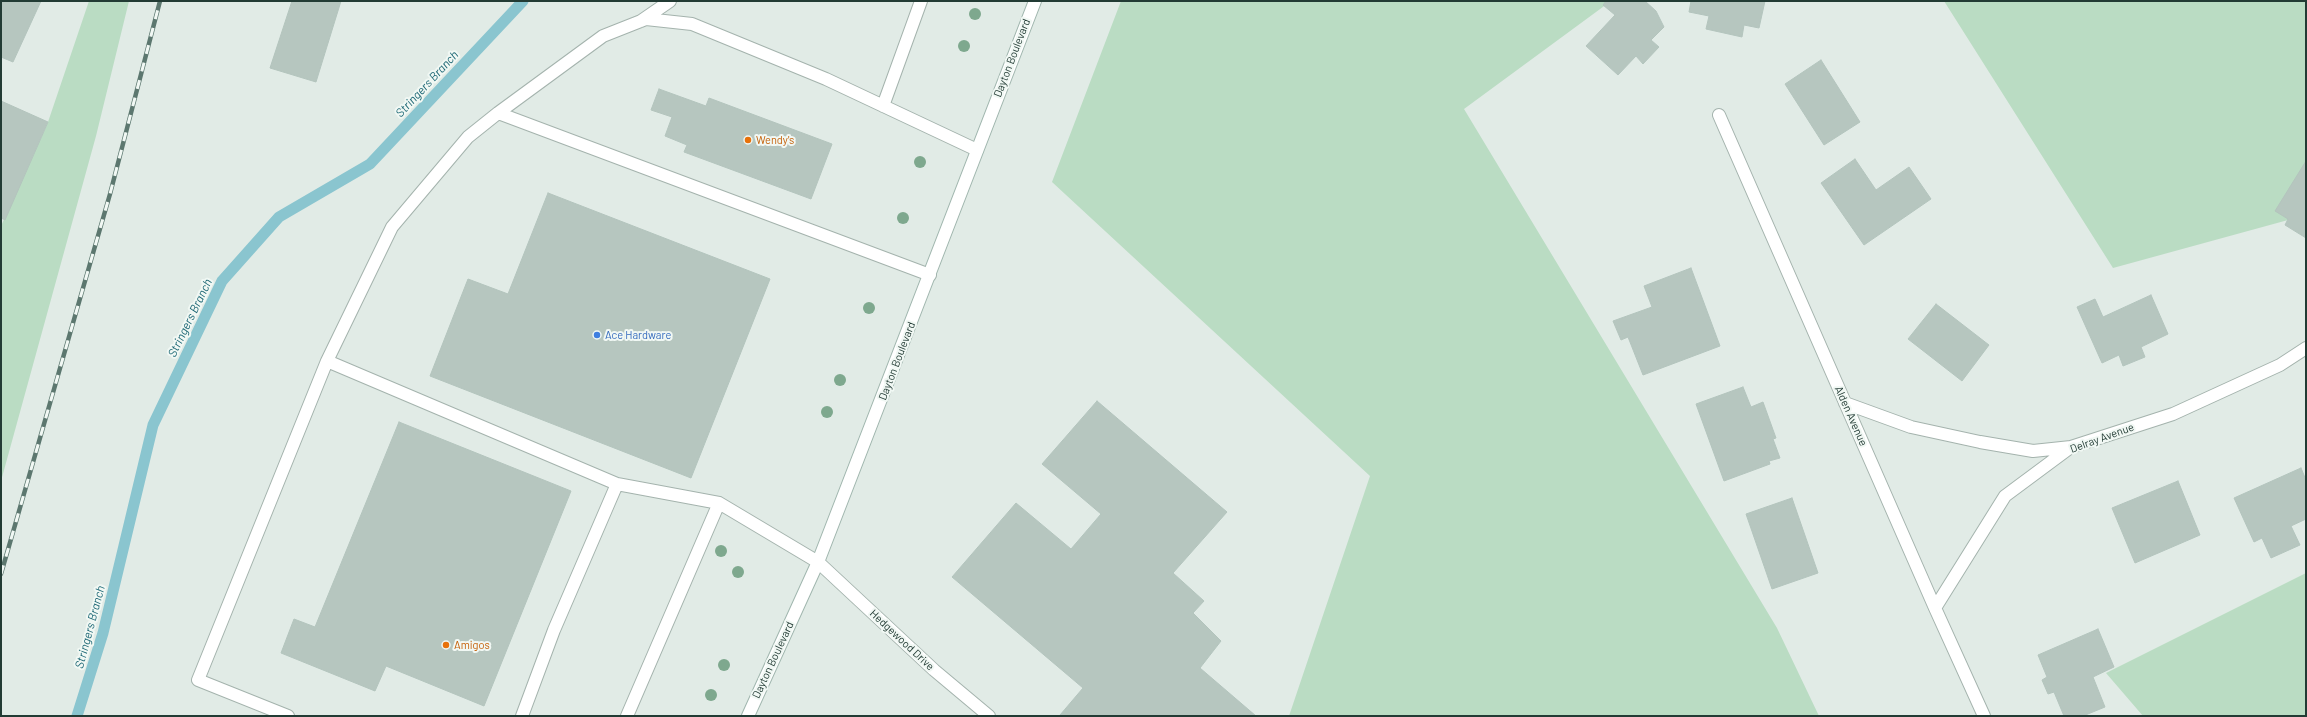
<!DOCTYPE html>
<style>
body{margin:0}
#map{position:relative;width:2307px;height:717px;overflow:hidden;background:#e1ebe6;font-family:Barlow,sans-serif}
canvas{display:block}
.frame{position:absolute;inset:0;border:2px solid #223b34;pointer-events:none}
</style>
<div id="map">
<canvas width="2307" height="717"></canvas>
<div class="frame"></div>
</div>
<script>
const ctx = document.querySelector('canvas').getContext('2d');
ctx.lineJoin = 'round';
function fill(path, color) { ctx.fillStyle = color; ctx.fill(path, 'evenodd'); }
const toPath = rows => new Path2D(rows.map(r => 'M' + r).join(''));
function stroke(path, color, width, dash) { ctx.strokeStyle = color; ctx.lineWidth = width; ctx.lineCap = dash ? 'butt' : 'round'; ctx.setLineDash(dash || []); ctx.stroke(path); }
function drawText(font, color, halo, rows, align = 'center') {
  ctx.font = font + ' Barlow,sans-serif'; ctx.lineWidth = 4; ctx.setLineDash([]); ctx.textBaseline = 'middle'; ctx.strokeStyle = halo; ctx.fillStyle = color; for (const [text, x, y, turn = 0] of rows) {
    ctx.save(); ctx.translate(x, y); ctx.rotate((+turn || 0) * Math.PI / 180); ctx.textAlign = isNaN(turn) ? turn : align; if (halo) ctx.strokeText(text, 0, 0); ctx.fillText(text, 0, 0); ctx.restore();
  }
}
const green = toPath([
 [89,1,129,1,96,136,1,481,1,226,48,122],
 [1121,1,1611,1,1464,109,1777,628,1819,716,1289,716,1370,476,1052,182],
 [1944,1,2306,1,2306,188,2299,217,2113,268],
 [2306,573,2306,716,2143,716,2106,673]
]);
const stream = toPath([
 [77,716,103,633,153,425,222,281,279,217,370,164,523,1]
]);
const building = toPath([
 [1,1,41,1,13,62,1,57,1,1],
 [292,1,341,1,316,82,270,68,292,1],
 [1606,1,1645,1,1656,11,1664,27,1651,40,1659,47,1643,64,1636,56,1618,75,1586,46,1615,15,1603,5,1606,1],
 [1691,1,1765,1,1759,28,1744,25,1742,37,1706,29,1709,16,1689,12,1691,1],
 [1821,60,1860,122,1824,145,1785,84,1821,60],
 [659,89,706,106,709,98,832,144,811,199,684,152,687,145,665,136,672,117,651,110,659,89],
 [1,101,48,122,5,220,1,218,1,101],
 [1855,159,1876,190,1909,167,1931,199,1864,245,1821,183,1855,159],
 [2306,161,2306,238,2285,225,2288,219,2275,211,2306,161],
 [548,193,770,279,691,478,430,376,468,279,508,294,548,193],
 [1691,268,1720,346,1643,375,1628,337,1621,340,1613,321,1652,307,1644,286,1691,268],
 [2151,295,2168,334,2141,347,2145,357,2123,366,2119,355,2102,363,2077,307,2095,299,2103,317,2151,295],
 [1936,304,1989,345,1962,381,1908,339,1936,304],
 [1743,387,1751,407,1763,402,1776,438,1773,439,1780,458,1769,461,1770,464,1724,481,1696,404,1743,387],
 [1097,401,1227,512,1173,573,1204,601,1193,613,1221,641,1200,668,1256,716,1062,716,1060,715,1083,688,952,577,1016,503,1071,549,1101,514,1042,464,1097,401],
 [399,422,571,491,484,706,386,666,375,691,281,653,294,619,315,627,399,422],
 [2301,468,2306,480,2306,519,2291,526,2300,545,2271,558,2262,538,2254,542,2234,498,2301,468],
 [2178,481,2200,535,2135,563,2112,508,2178,481],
 [1792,498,1818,573,1772,589,1746,514,1792,498],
 [2098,629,2114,667,2093,677,2105,707,2083,716,2064,716,2054,692,2048,694,2042,680,2047,677,2038,655,2098,629]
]);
const service = toPath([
 [641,21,670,1],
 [883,106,921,1],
 [498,113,603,36,646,19,692,24,826,79,977,150],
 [327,361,617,484,719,503,818,562],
 [288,716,198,680,327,361,392,227,468,137,498,113,930,275],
 [522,716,554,630,617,484],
 [627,716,719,503]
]);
const minor = toPath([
 [1719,115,1935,608,1984,716],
 [1845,403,1911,427,1980,442,2033,451,2071,447],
 [818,562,934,670,989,716],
 [1935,608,2005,496,2071,447,2173,414,2280,365,2306,348]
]);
const secondary = toPath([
 [748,716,818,562,1035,1]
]);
const rail = toPath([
 [1,574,110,194,160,1]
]);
const trees = [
 [975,14],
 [964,46],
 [920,162],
 [903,218],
 [869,308],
 [840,380],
 [827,412],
 [721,551],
 [738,572],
 [724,665],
 [711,695]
];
const markers = [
 [748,140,4,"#e8710a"],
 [597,335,4,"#3f7fe0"],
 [446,645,4,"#e8710a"]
];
const streetNames = [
 ["Dayton Boulevard",1012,58,-69],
 ["Dayton Boulevard",897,361,-69],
 ["Alden Avenue",1851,416,66],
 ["Delray Avenue",2102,438,-20],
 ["Hedgewood Drive",902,640,43],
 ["Dayton Boulevard",773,660,-65]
];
const foodNames = [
 ["Wendy's",756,140],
 ["Amigos",454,645]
];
const shopNames = [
 ["Ace Hardware",605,335]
];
const waterNames = [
 ["Stringers Branch",427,84,-47],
 ["Stringers Branch",190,318,-64],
 ["Stringers Branch",90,627,-75]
];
fill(green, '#badcc3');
stroke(stream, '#8ac5cf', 11);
fill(building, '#b6c6bf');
stroke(building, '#b3c4bd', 1);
stroke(service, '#a4b3ad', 14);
stroke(minor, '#a4b3ad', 14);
stroke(secondary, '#a0b6ae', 14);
stroke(service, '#fff', 12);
stroke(minor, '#fff', 12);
stroke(secondary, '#fff', 12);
stroke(rail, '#5c776f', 4.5);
stroke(rail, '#f1f8f4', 3, [9]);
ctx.fillStyle = '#7ea88e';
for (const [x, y] of trees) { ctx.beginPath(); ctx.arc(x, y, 6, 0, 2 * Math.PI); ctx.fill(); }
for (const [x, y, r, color] of markers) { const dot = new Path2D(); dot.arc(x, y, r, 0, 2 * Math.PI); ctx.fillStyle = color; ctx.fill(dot); stroke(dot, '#f1f8f4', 1.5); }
drawText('11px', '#223b34', '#f1f8f4', streetNames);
drawText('11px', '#c56008', '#f1f8f4', foodNames, 'left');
drawText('11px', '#366cbe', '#f1f8f4', shopNames, 'left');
drawText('italic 12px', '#1e6875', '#f1f8f4', waterNames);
</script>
